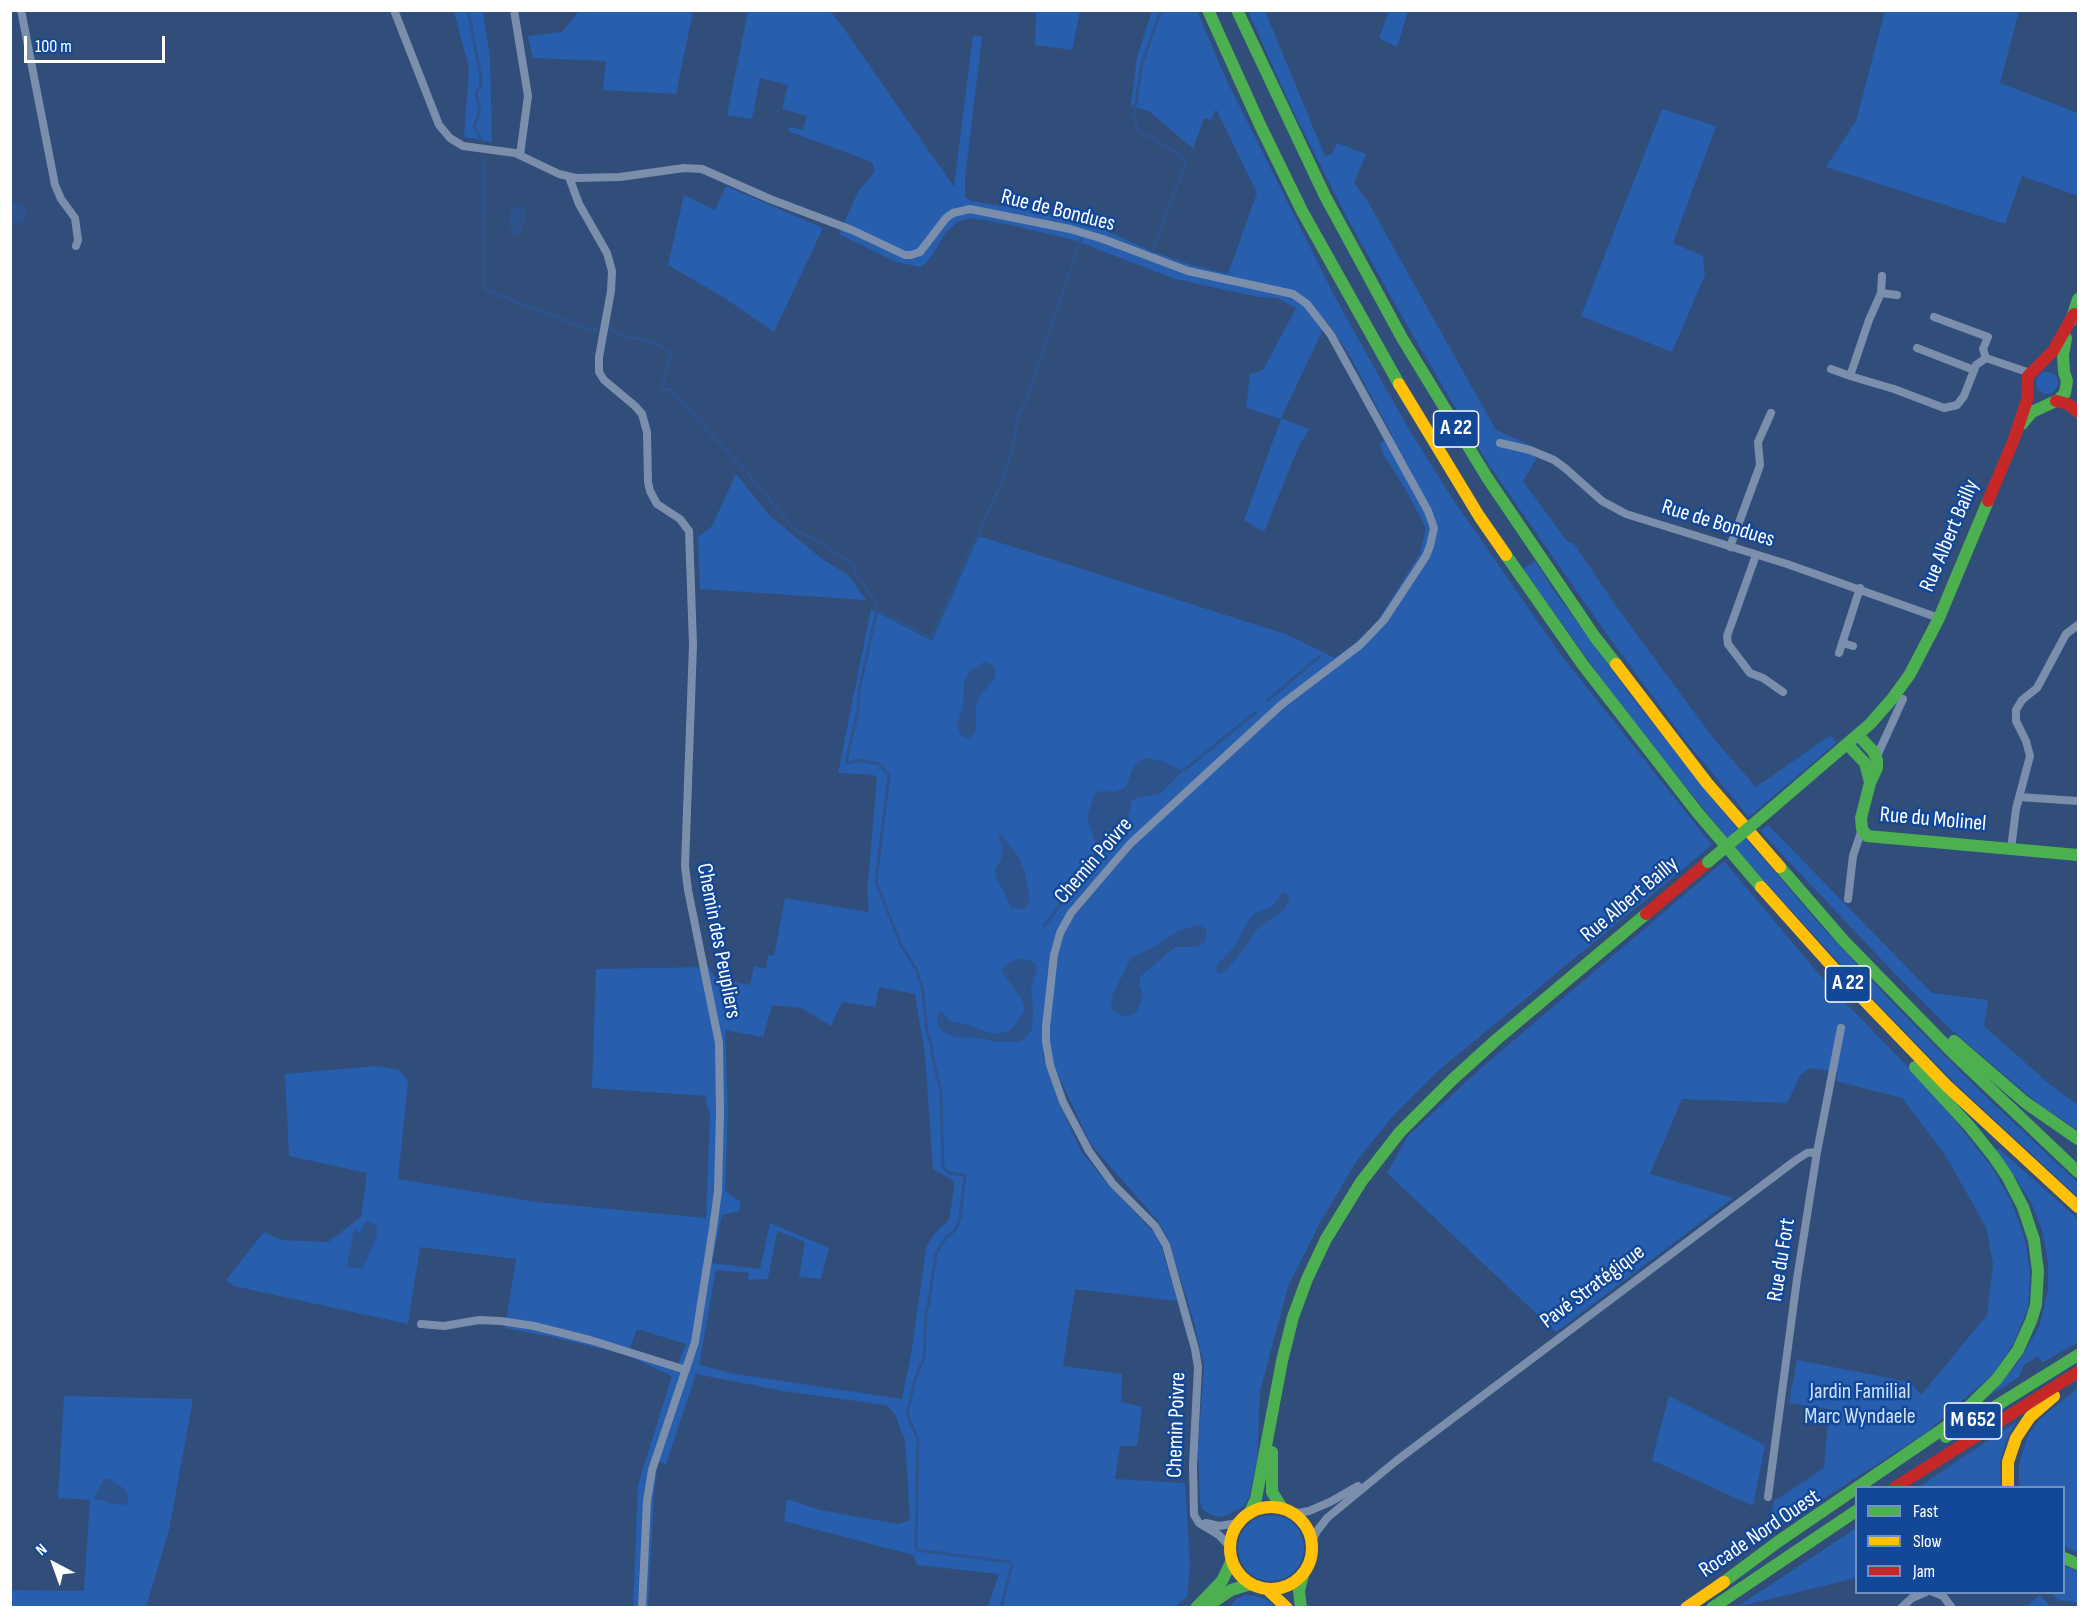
<!DOCTYPE html>
<meta charset="utf-8">
<style>
body{margin:0}
#map{position:relative;width:2089px;height:1618px;overflow:hidden;background:#314e7a;font-family:"Sofia Sans Condensed",sans-serif}
canvas{display:block}
.frame{position:absolute;inset:0;border:12px solid #fff;pointer-events:none}
.legend{position:absolute;left:1855px;top:1486px;width:210px;height:108px;box-sizing:border-box;background:#134898;border:2px solid #7191c1;margin:0;padding:8px 10px;list-style:none;font-size:18px;color:#fff}
.legend li{display:flex;align-items:center;gap:12px;height:30px}
.legend b{width:30px;border:2px solid #7191c1}
.north{position:absolute;left:24px;top:1534px;width:60px;height:60px;-webkit-text-stroke:4px #134898;paint-order:stroke;rotate:319deg;font-size:16px;font-weight:700;line-height:24px;text-align:center;color:#fff}
.north::after{content:'';display:block;margin:auto;width:21px;height:27px;background:#fff;clip-path:polygon(50% 0,100% 100%,50% 72%,0 100%)}
.scale{position:absolute;left:24px;top:36px;width:141px;height:27px;box-sizing:border-box;border:3px solid #fff;border-top:0;padding-left:8px;font-size:18px;line-height:21px;white-space:nowrap;color:#fff;-webkit-text-stroke:4px #134898;paint-order:stroke}
</style>
<div id="map">
<canvas width="2089" height="1618"></canvas>
<div class="frame"></div>
<ul class="legend">
<li><b style="height:8px;background:#4caf50"></b>Fast</li>
<li><b style="height:8px;background:#ffc107"></b>Slow</li>
<li><b style="height:8px;background:#c62828"></b>Jam</li>
</ul>
<div class="north">N</div>
<div class="scale">100 m</div>
</div>
<script>
const ctx = document.querySelector('canvas').getContext('2d');
ctx.lineJoin = 'round';
function fill(path, color) { ctx.fillStyle = color; ctx.fill(path, 'evenodd'); }
const toPath = rows => new Path2D(rows.map(r => 'M' + r).join(''));
function stroke(path, color, width, dash) { ctx.strokeStyle = color; ctx.lineWidth = width; ctx.lineCap = dash ? 'butt' : 'round'; ctx.setLineDash(dash || []); ctx.stroke(path); }
function drawText(font, color, halo, rows, align = 'center') {
  ctx.font = font + ' "Sofia Sans Condensed",sans-serif'; ctx.lineWidth = 5; ctx.setLineDash([]); ctx.textBaseline = 'middle'; ctx.strokeStyle = halo; ctx.fillStyle = color; for (const [text, x, y, turn = 0] of rows) {
    ctx.save(); ctx.translate(x, y); ctx.rotate((+turn || 0) * Math.PI / 180); ctx.textAlign = isNaN(turn) ? turn : align; if (halo) ctx.strokeText(text, 0, 0); ctx.fillText(text, 0, 0); ctx.restore();
  }
}
const green = toPath([
 [580,10,693,11,676,94,603,90,606,61,533,58,528,36,562,32],
 [454,11,483,11,490,59,492,142,464,137,469,68],
 [748,11,830,11,840,23,954,187,973,35,982,37,965,178,965,197,971,201,1045,213,1097,227,1154,252,1191,265,1228,274,1257,193,1216,109,1211,120,1204,118,1193,149,1149,111,1131,106,1137,57,1152,11,1197,11,1227,81,1335,297,1407,426,1452,498,1561,655,1712,845,1439,1070,1392,1117,1356,1162,1320,1223,1288,1287,1260,1391,1257,1459,1249,1497,1243,1507,1225,1516,1217,1517,1209,1514,1202,1509,1200,1500,1198,1450,1204,1365,1194,1322,1168,1238,1158,1221,1090,1143,1048,1053,1042,1052,1058,1101,1081,1151,1109,1186,1155,1234,1161,1245,1177,1301,1075,1289,1063,1366,1122,1374,1121,1402,1142,1407,1137,1446,1120,1446,1115,1479,1185,1483,1190,1566,1187,1596,1175,1607,988,1607,999,1574,917,1565,913,1555,784,1521,787,1499,820,1510,898,1524,910,1520,905,1441,895,1414,886,1405,783,1391,696,1374,666,1464,658,1462,654,1496,648,1607,633,1607,638,1485,672,1376,624,1354,552,1337,505,1328,516,1259,420,1247,408,1324,234,1286,226,1280,264,1232,281,1240,328,1242,361,1217,367,1173,289,1156,285,1074,376,1066,399,1070,408,1081,398,1179,536,1202,706,1218,710,1113,707,1107,706,1096,592,1088,596,969,709,967,715,978,750,985,754,966,766,969,768,955,774,956,785,898,869,912,867,891,877,779,874,775,838,773,871,609,932,641,979,536,1288,635,1335,658,1354,644,1377,622,1420,554,1426,528,1406,490,1382,452,1380,443,1392,435,1350,356,1327,321,1281,418,1309,429,1298,448,1264,532,1244,520,1281,419,1246,408,1250,374,1263,370,1296,308,1277,298,1259,297,1175,279,1074,240,1011,225,972,218,959,221,946,232,931,257,921,267,896,262,839,234,858,192,875,171,872,162,788,131,789,127,803,130,807,116,782,109,788,85,760,78,752,119,727,115],
 [879,987,915,994,925,1055,933,1169,955,1182,949,1220,934,1234,926,1248,912,1349,902,1399,736,1374,699,1365,716,1270,749,1273,748,1280,768,1279,777,1231,805,1242,799,1277,821,1279,829,1248,770,1223,760,1269,712,1263,722,1215,739,1211,741,1202,725,1191,728,1114,725,1030,763,1037,772,1005,801,1008,831,1026,842,1002,875,1007],
 [637,1329,686,1344,678,1365,630,1348],
 [1036,11,1080,11,1072,50,1035,45],
 [1248,11,1265,11,1325,156,1332,154,1337,143,1366,154,1354,183,1368,202,1496,430,1530,445,1536,459,1523,481,1567,541,1574,544,1626,620,1714,739,1756,787,1831,735,1836,743,1749,817,1685,740,1601,626,1487,462,1403,318,1345,214,1293,111],
 [1389,11,1408,11,1397,47,1379,38],
 [1885,11,2019,11,2000,83,2078,113,2078,196,2022,176,2005,224,1826,167,1856,121],
 [1662,109,1716,126,1673,243,1703,256,1705,275,1672,352,1581,316],
 [726,186,823,228,774,332,723,297,668,265,684,195,715,210],
 '2036 383a11 11 0 1 1 22 0a11 11 0 1 1-22 0Z',
 [736,474,769,515,822,559,848,575,866,600,700,589,698,537,712,526],
 [1535,561,1552,588,1631,696,1730,820,1821,926,1904,1015,1984,1095,2078,1183,2078,1197,1957,1085,1868,994,1746,861,1627,715,1523,569],
 [1768,825,1932,993,1988,1000,1984,1026,2047,1082,2078,1105,2078,1130,2041,1106,1948,1027,1899,978,1760,831],
 [1724,861,1828,985,1909,1068,1952,1117,1991,1166,2011,1201,2024,1236,2030,1272,2028,1308,2013,1344,1993,1374,1927,1432,1767,1535,1774,1501,1824,1468,1829,1409,1789,1403,1797,1360,1909,1382,1921,1395,1987,1315,1993,1264,1986,1227,1944,1153,1902,1098,1836,1081,1838,1072,1809,1068,1800,1076,1787,1103,1682,1099,1650,1174,1733,1198,1556,1332,1387,1173,1408,1136,1480,1069],
 [1998,1148,2078,1219,2078,1342,2042,1363,2038,1356,2024,1365,2019,1377,1991,1395,2019,1361,2039,1327,2048,1291,2048,1262,2042,1230,2031,1202,2009,1168,1996,1151],
 [2078,1388,2078,1553,2064,1546,2064,1488,2019,1487,2019,1464,2028,1435,2040,1419],
 [64,1396,193,1399,169,1530,146,1607,11,1608,11,1590,84,1591,90,1500,58,1498],
 [1669,1396,1765,1445,1753,1506,1652,1460],
 [2016,1422,2007,1439,2000,1462,2001,1487,1917,1488],
 '1238 1548a33 33 0 1 1 66 0a33 33 0 1 1-66 0Z',
 [1856,1528,1856,1578,1737,1607],
 [2064,1566,2078,1571,2078,1603,2059,1600,2050,1593,2064,1592],
 [1245,1595,1256,1596,1267,1600,1276,1607,1229,1607,1236,1599],
 [2040,1595,2051,1607,2026,1607]
]);
const water = toPath([
 [11,203,19,203,26,208,27,215,23,222,18,224,11,220],
 [516,206,523,207,526,211,526,219,521,232,516,236,512,234,509,218,510,211],
 [984,662,993,665,996,668,995,678,979,697,976,708,976,730,969,739,961,735,957,725,963,706,964,684,968,673],
 [1147,758,1163,761,1183,771,1161,793,1136,798,1132,801,1126,826,1119,836,1097,858,1094,856,1095,842,1087,817,1093,798,1095,793,1101,791,1115,792,1120,790,1126,786,1134,765,1142,759],
 [1001,834,1019,858,1025,873,1030,899,1026,908,1022,909,1012,908,996,877,995,870,1001,859,1003,849,998,836],
 [1283,892,1288,895,1290,899,1285,909,1255,931,1247,945,1226,971,1220,974,1216,971,1217,965,1235,946,1249,919,1257,912,1272,907],
 [1198,925,1205,928,1207,932,1206,939,1203,944,1195,947,1175,947,1141,976,1139,984,1143,995,1137,1012,1131,1016,1126,1017,1114,1012,1111,1006,1113,994,1131,958,1152,948,1176,932],
 [1022,958,1036,963,1037,967,1031,990,1033,1010,1032,1029,1025,1039,1019,1042,996,1042,978,1038,955,1037,942,1031,938,1025,937,1017,941,1011,950,1021,970,1025,992,1034,1007,1032,1014,1026,1025,1011,1023,1002,1001,970,1011,961],
 [366,1221,374,1224,377,1227,377,1234,371,1251,362,1269,355,1267,347,1268,354,1228,359,1233],
 [109,1478,126,1490,129,1501,125,1505,112,1504,103,1500,95,1499,94,1497,104,1479]
]);
const stream = toPath([
 [468,10,481,77,480,87,476,93,480,111,474,127,482,141],
 [483,158,485,290,593,331,602,325],
 [1152,252,1186,162,1178,153,1137,130,1134,114,1142,63,1161,10],
 [610,327,619,335,653,342,669,352,671,354,662,389,670,390,689,410,749,475,793,528,832,550,853,565,856,574,874,600,877,610,859,690,858,710,846,763,860,760,879,764,889,775,876,882,901,945,917,971,923,991,927,1032,931,1043,933,1059,941,1091,943,1167,949,1173,965,1175,960,1219,956,1229,945,1239,936,1254,928,1307,926,1312,924,1358,915,1379,907,1414,918,1439,916,1546,917,1550,1009,1562,1012,1565,1001,1608],
 [877,610,931,638,1005,475,1015,438,1018,416,1027,398,1081,240],
 [1268,700,1320,656],
 [1183,771,1256,712],
 [1044,926,1096,857]
]);
const street = toPath([
 [21,10,55,185,61,199,75,218,78,240,76,246],
 [394,10,439,125,450,138,463,146,515,153,559,174,576,178,620,177,684,168,702,169,770,199,852,230,905,255,911,255,920,252,946,218,953,213,970,209,1070,229,1103,239,1188,271,1293,294,1307,304,1331,335,1428,511,1434,528,1430,546,1426,556,1384,620,1360,645,1281,705,1130,844,1071,913,1060,933,1054,955,1046,1027,1046,1041,1050,1065,1063,1102,1089,1151,1113,1184,1155,1226,1166,1245,1195,1349,1198,1367,1193,1465,1194,1515,1199,1523,1219,1535,1230,1547],
 [514,10,528,96,520,155],
 [569,177,579,204,607,253,612,271,611,291,599,357,599,372,604,380,635,406,642,414,647,432,648,482,650,491,657,504,680,519,689,531,693,645,685,866,688,890,719,1043,720,1113,718,1191,713,1228,695,1342,652,1470,647,1501,642,1608],
 [1881,293,1897,295],
 [1917,348,1974,370],
 [1986,358,2030,373],
 [1831,369,1850,376,1869,320,1881,293,1882,276],
 [1850,376,1894,389,1944,408,1957,405,1964,396,1976,365,1986,358,1983,349,1988,337,1934,317],
 [1500,443,1530,450,1554,460,1565,468,1602,501,1626,514,1787,564,1939,618],
 [1730,547,1758,471,1760,465,1758,442,1771,413],
 [1756,555,1731,625,1727,636,1728,644,1750,673,1763,678,1783,692],
 [1842,643,1853,646],
 [1839,653,1860,588],
 [1877,756,1903,699],
 [2019,797,2078,801],
 [2011,849,2016,809,2030,756,2026,741,2016,721,2016,710,2022,700,2037,688,2066,634,2078,625],
 [1848,899,1853,856,1862,829],
 [421,1324,444,1326,479,1320,501,1321,534,1326,590,1340,686,1370],
 [1768,1497,1797,1279,1817,1152,1841,1028],
 [1289,1511,1298,1513,1309,1511,1330,1502,1358,1486],
 [1206,1523,1219,1526,1238,1523],
 [1312,1541,1317,1531,1327,1518,1396,1461,1796,1160,1807,1153,1817,1152],
 [1933,1592,1943,1596,1952,1608],
 [1901,1608,1912,1598,1926,1592]
]);
const fast = toPath([
 [1208,10,1260,125,1302,211,1399,384],
 [1237,10,1325,196,1402,338,1488,479,1595,637,1616,664],
 [2071,321,2078,299],
 [2022,424,2032,412,2058,400,2065,393,2067,381,2064,372,2063,355,2066,338],
 [1506,555,1583,665,1697,812,1761,887],
 [1858,735,1873,751,1877,760,1877,768,1870,783,1861,818,1862,829,1867,836,2078,855],
 [1848,745,1865,763,1870,782],
 [1764,815,1870,724,1892,699,1910,674,1939,618,1988,501],
 [1780,867,1844,941,1955,1055,2078,1172],
 [1954,1041,2026,1103,2078,1139],
 [1946,1437,2078,1355],
 [1272,1452,1272,1492,1282,1508],
 [1249,1514,1256,1499,1282,1361,1293,1317,1307,1279,1326,1239,1361,1182,1400,1132,1453,1079,1496,1040,1646,914],
 [2064,1558,2078,1564],
 [1717,1587,1779,1541,1953,1422,1997,1379,2018,1350,2031,1321,2036,1305,2038,1271,2034,1240,2023,1207,2007,1176,1994,1157,1970,1127,1915,1067],
 [1206,1607,1231,1590,1251,1584],
 [1196,1608,1222,1581,1232,1560],
 [1301,1608,1299,1591,1303,1575],
 [1712,1608,1856,1511]
]);
const slow = toPath([
 [1399,384,1479,516,1506,555],
 [1616,664,1707,783,1780,867],
 [1761,887,1838,973,1947,1086,2078,1207],
 [2008,1488,2008,1462,2016,1438,2030,1417,2054,1396],
 '1230 1548a41 41 0 1 1 82 0a41 41 0 1 1-82 0Z',
 [1267,1589,1287,1608],
 [1686,1608,1724,1582]
]);
const jam = toPath([
 [2056,401,2068,404,2078,412],
 [1988,501,2014,439,2027,400,2028,376,2053,351,2074,314],
 [1646,914,1708,862],
 [1894,1488,2078,1372]
]);
const fastBridge = toPath([
 [1708,862,1764,815]
]);
const shields = [
 [1456,429,45],
 [1848,984,45],
 [1973,1421,57]
];
const shieldNames = [
 ["A 22",1456,429],
 ["A 22",1848,984],
 ["M 652",1973,1421]
];
const streetNames = [
 ["Rue de Bondues",1058,211,14],
 ["Rue de Bondues",1718,524,17],
 ["Rue Albert Bailly",1950,536,-67],
 ["Rue du Molinel",1933,820,5],
 ["Chemin Poivre",1094,861,-49],
 ["Rue Albert Bailly",1630,900,-40],
 ["Chemin des Peupliers",718,941,79],
 ["Rue du Fort",1782,1260,-81],
 ["Pavé Stratégique",1593,1287,-37],
 ["Chemin Poivre",1177,1425,-88],
 ["Rocade Nord Ouest",1760,1534,-34]
];
const parkNames = [
 ["Jardin Familial",1860,1392],
 ["Marc Wyndaele",1860,1417]
];
fill(green, '#275eae');
fill(water, '#2d538d');
stroke(stream, '#2d538d', 3);
stroke(street, '#7b8fad', 8);
stroke(fast, '#4caf50', 12);
stroke(slow, '#ffc107', 12);
stroke(jam, '#c62828', 12);
stroke(fastBridge, '#4caf50', 12);
for (const [x, y, w] of shields) { const box = new Path2D(); box.roundRect(x - w / 2, y - 18, w, 36, 4.5); ctx.fillStyle = '#134898'; ctx.fill(box); stroke(box, '#fff', 1.5); }
drawText('bold 21px', '#fff', null, shieldNames);
drawText('22px', '#fff', '#134898', streetNames);
drawText('22px', '#cde1fd', '#134898', parkNames);
</script>
